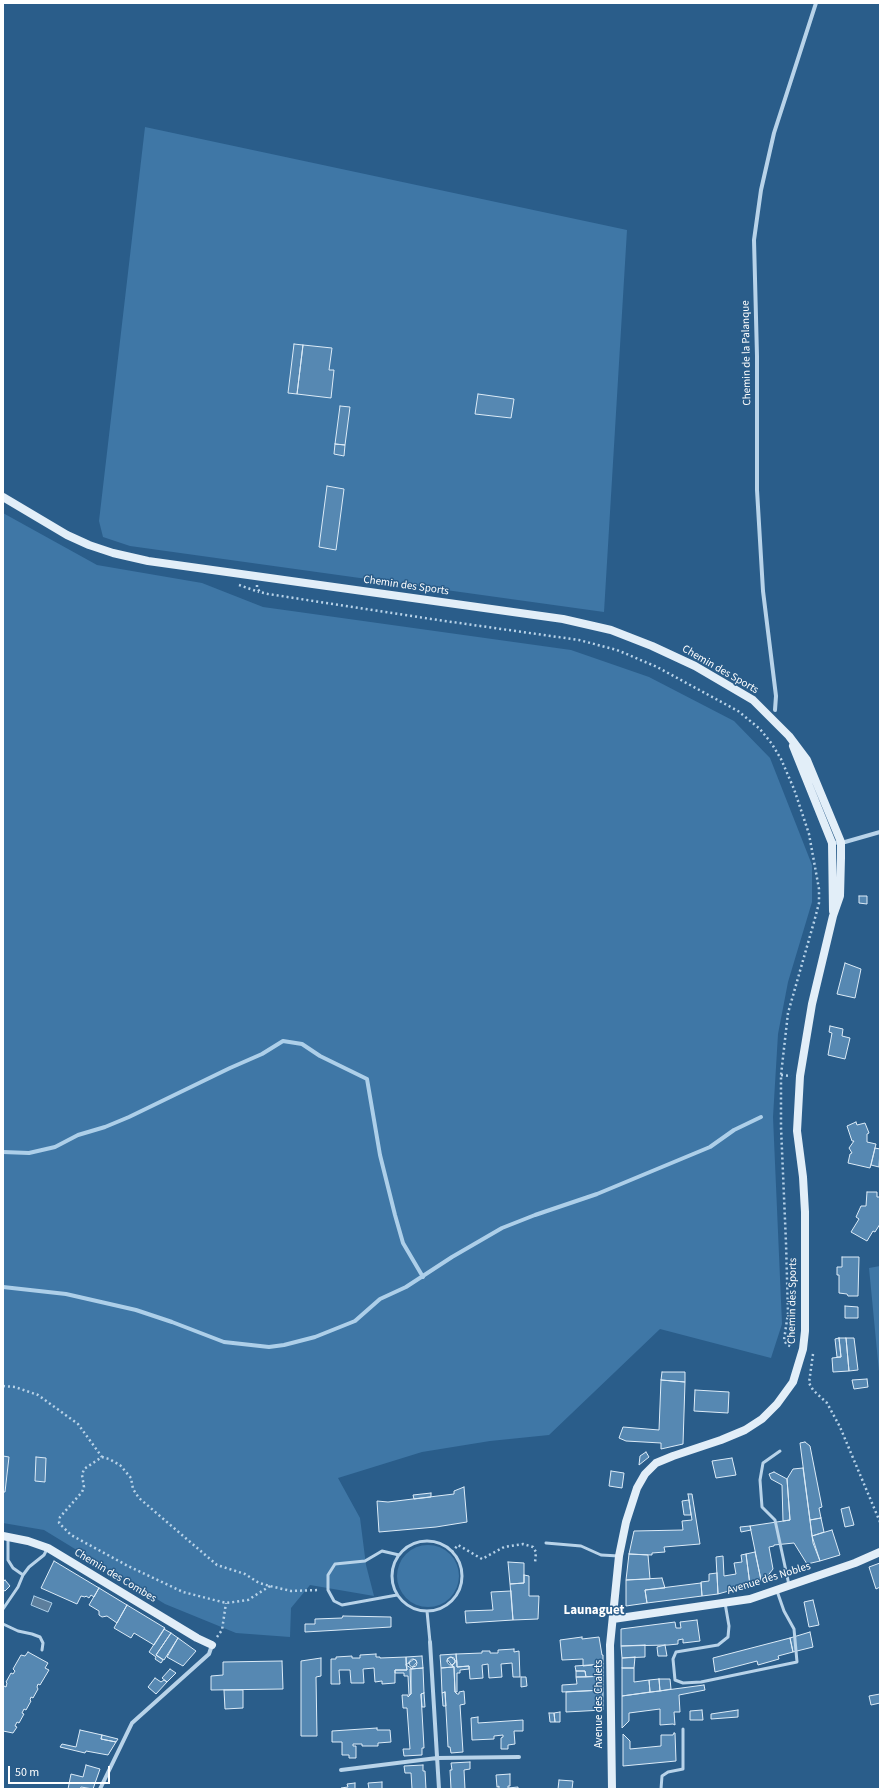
<!DOCTYPE html>
<style>
body{margin:0}
#map{position:relative;width:883px;height:1792px;overflow:hidden;background:#2a5d8a;font-family:"Source Sans 3",sans-serif}
canvas{display:block}
.frame{position:absolute;inset:0;border:4px solid #fff;pointer-events:none}
.scale{position:absolute;left:8px;top:1766px;width:102px;height:18px;box-sizing:border-box;border:2px solid #fff;border-top:0;padding-left:5px;font-size:12px;line-height:14px;white-space:nowrap;color:#fff;-webkit-text-stroke:3px #2a5d8a;paint-order:stroke}
</style>
<div id="map">
<canvas width="883" height="1792"></canvas>
<div class="frame"></div>
<div class="scale">50 m</div>
</div>
<script>
const ctx = document.querySelector('canvas').getContext('2d');
ctx.lineJoin = 'round';
function fill(path, color) { ctx.fillStyle = color; ctx.fill(path, 'evenodd'); }
const toPath = rows => new Path2D(rows.map(r => 'M' + r).join(''));
function stroke(path, color, width, dash) { ctx.strokeStyle = color; ctx.lineWidth = width; ctx.lineCap = dash ? 'butt' : 'round'; ctx.setLineDash(dash || []); ctx.stroke(path); }
function drawText(font, color, halo, rows, align = 'center') {
  ctx.font = font + ' "Source Sans 3",sans-serif'; ctx.lineWidth = 3; ctx.setLineDash([]); ctx.textBaseline = 'middle'; ctx.strokeStyle = halo; ctx.fillStyle = color; for (const [text, x, y, turn = 0] of rows) {
    ctx.save(); ctx.translate(x, y); ctx.rotate((+turn || 0) * Math.PI / 180); ctx.textAlign = isNaN(turn) ? turn : align; if (halo) ctx.strokeText(text, 0, 0); ctx.fillText(text, 0, 0); ctx.restore();
  }
}
const green = toPath([
 [145,127,627,230,604,612,130,546,103,537,99,521],
 [3,513,97,565,202,583,263,607,571,650,649,677,734,721,770,758,812,865,812,902,788,982,778,1034,773,1117,782,1324,771,1358,660,1329,549,1435,490,1441,422,1452,338,1478,360,1518,366,1565,374,1596,310,1585,291,1608,290,1637,236,1633,165,1604,44,1530,3,1523,3,1492,5,1492,7,1480,9,1457,3,1456],
 [36,1457,46,1458,45,1482,35,1480],
 [880,1266,880,1382,869,1268],
 '397 1576a31 31 0 1 1 62 0a31 31 0 1 1-62 0Z'
]);
const water = toPath([
 [34,1596,52,1603,48,1612,31,1605,34,1596]
]);
const stream = toPath([
 [3,1152,29,1153,55,1147,78,1135,105,1127,129,1117,230,1068,262,1054,283,1041,302,1044,320,1056,367,1079,380,1155,395,1215,403,1243,423,1277],
 [3,1287,66,1294,136,1310,172,1322,224,1342,269,1347,284,1345,315,1337,355,1321,380,1299,406,1287,452,1257,502,1228,535,1215,597,1194,710,1147,734,1130,761,1117]
]);
const building = toPath([
 [294,344,303,345,297,394,288,393,294,344],
 [303,345,332,348,329,370,334,370,331,398,297,394,303,345],
 [478,394,514,399,511,418,475,414,478,394],
 [340,406,350,407,345,445,335,444,340,406],
 [335,444,345,445,344,456,334,454,335,444],
 [327,486,344,489,336,550,319,547,327,486],
 [859,896,867,896,867,904,859,903,859,896],
 [845,963,861,969,855,998,837,994,845,963],
 [830,1026,843,1029,842,1036,850,1038,845,1059,828,1055,832,1033,829,1032,830,1026],
 [856,1122,857,1125,865,1123,869,1133,867,1134,867,1142,876,1144,870,1168,848,1163,850,1154,852,1153,849,1148,854,1141,852,1141,847,1126,856,1122],
 [875,1148,880,1149,879,1167,871,1165,875,1148],
 [867,1192,877,1192,877,1197,880,1197,880,1224,875,1232,873,1231,867,1241,851,1232,859,1219,856,1217,861,1206,866,1206,867,1192],
 [842,1257,859,1257,858,1296,848,1296,847,1294,839,1293,839,1275,837,1275,837,1267,842,1267,842,1257],
 [845,1306,858,1307,858,1318,845,1318,845,1306],
 [839,1338,841,1357,837,1357,835,1339,839,1338],
 [839,1338,846,1338,849,1371,833,1372,832,1358,841,1357,839,1338],
 [846,1338,854,1338,858,1370,849,1371,846,1338],
 [662,1372,685,1372,685,1382,661,1380,662,1372],
 [867,1379,868,1387,854,1389,852,1380,867,1379],
 [661,1380,685,1382,683,1444,661,1449,661,1443,626,1441,619,1438,623,1427,659,1430,661,1380],
 [695,1390,729,1392,728,1413,694,1411,695,1390],
 [805,1442,810,1446,822,1507,819,1508,821,1518,810,1520,800,1443,805,1442],
 [646,1452,649,1457,639,1465,640,1456,646,1452],
 [3,1456,9,1457,5,1492,3,1492,3,1456],
 [36,1457,46,1458,45,1482,35,1481,36,1457],
 [732,1458,736,1475,716,1478,712,1461,732,1458],
 [803,1468,813,1543,820,1561,807,1564,794,1543,774,1545,774,1546,769,1547,773,1569,766,1578,761,1580,750,1526,790,1520,787,1479,793,1469,803,1468],
 [611,1471,624,1473,622,1488,609,1486,611,1471],
 [774,1472,787,1479,790,1520,783,1521,782,1485,771,1479,769,1474,774,1472],
 [464,1487,467,1522,436,1527,379,1532,377,1501,388,1502,454,1494,454,1491,464,1487],
 [431,1493,431,1497,414,1499,413,1495,431,1493],
 [688,1494,692,1494,700,1544,664,1547,665,1552,652,1553,652,1555,629,1554,634,1531,683,1530,682,1521,692,1520,688,1494],
 [689,1500,691,1515,684,1515,682,1501,689,1500],
 [849,1507,854,1525,845,1527,841,1509,849,1507],
 [821,1518,824,1532,812,1536,810,1520,821,1518],
 [750,1526,751,1530,741,1532,740,1527,750,1526],
 [832,1530,840,1555,820,1561,812,1536,832,1530],
 [755,1552,761,1580,750,1585,746,1554,755,1552],
 [629,1554,648,1555,650,1579,626,1580,629,1554],
 [746,1554,750,1585,718,1594,716,1557,723,1556,724,1576,736,1574,734,1563,742,1562,741,1555,746,1554],
 [54,1561,99,1588,94,1597,91,1595,89,1598,86,1596,85,1597,81,1596,77,1604,41,1588,54,1561],
 [508,1562,524,1563,524,1583,510,1584,508,1562],
 [880,1563,880,1587,876,1589,869,1567,880,1563],
 [717,1573,718,1594,702,1596,701,1582,709,1581,709,1574,717,1573],
 [524,1575,529,1576,529,1596,539,1596,538,1619,513,1620,510,1584,524,1583,524,1575],
 [662,1578,665,1588,645,1590,647,1603,626,1606,626,1580,662,1578],
 [5,1580,10,1586,5,1591,3,1590,3,1582,5,1580],
 [701,1583,702,1596,647,1603,645,1590,701,1583],
 [99,1588,127,1605,117,1623,107,1616,102,1617,99,1615,99,1611,89,1605,99,1588],
 [511,1591,513,1620,466,1623,465,1611,493,1610,491,1592,511,1591],
 [813,1600,819,1625,809,1627,804,1602,813,1600],
 [127,1605,165,1628,154,1645,134,1633,131,1638,114,1628,127,1605],
 [343,1616,391,1617,391,1627,305,1632,305,1624,315,1624,315,1619,342,1618,343,1616],
 [697,1620,700,1641,683,1643,683,1639,678,1640,678,1644,668,1645,621,1646,621,1629,675,1622,676,1628,681,1628,680,1622,697,1620],
 [164,1629,171,1633,156,1655,163,1660,161,1663,155,1659,156,1657,149,1652,164,1629],
 [810,1632,813,1647,793,1652,790,1638,810,1632],
 [171,1633,178,1638,164,1660,156,1655,171,1633],
 [582,1637,582,1639,599,1637,602,1655,603,1655,603,1664,583,1666,583,1659,562,1660,560,1640,582,1637],
 [178,1638,196,1651,183,1666,167,1657,178,1638],
 [790,1638,793,1652,778,1656,779,1659,758,1665,757,1661,715,1672,713,1658,790,1638],
 [645,1645,645,1657,622,1658,621,1646,645,1645],
 [665,1645,667,1656,658,1656,657,1647,665,1645],
 [514,1649,514,1652,519,1651,520,1677,513,1677,512,1663,501,1664,502,1677,489,1678,488,1664,482,1665,483,1678,470,1679,469,1666,457,1667,456,1654,482,1653,482,1651,490,1651,490,1653,498,1653,498,1650,514,1649],
 [28,1652,48,1663,45,1668,49,1670,40,1685,38,1684,37,1687,38,1689,33,1698,31,1697,30,1700,31,1701,26,1710,24,1709,22,1713,24,1714,19,1723,17,1722,15,1726,17,1727,13,1733,3,1731,3,1687,4,1686,6,1687,7,1683,6,1682,11,1673,13,1674,15,1671,13,1669,21,1655,25,1656,28,1652],
 [376,1654,376,1657,380,1657,380,1658,406,1657,407,1670,395,1670,395,1683,382,1684,382,1681,375,1682,374,1668,363,1669,364,1683,351,1683,350,1670,339,1670,340,1684,331,1684,331,1659,336,1659,336,1657,352,1656,352,1658,360,1658,360,1655,376,1654],
 [456,1654,457,1662,451,1657,447,1659,453,1667,441,1668,440,1655,456,1654],
 [422,1656,423,1668,411,1669,417,1662,414,1659,406,1665,406,1657,422,1656],
 [635,1657,634,1668,622,1668,622,1658,635,1657],
 '447 1661a4 4 0 1 1 8 0a4 4 0 1 1-8 0Z',
 [321,1658,321,1676,316,1677,317,1736,301,1736,301,1661,321,1658],
 '409 1663a4 4 0 1 1 8 0a4 4 0 1 1-8 0Z',
 [282,1661,283,1689,211,1690,211,1676,223,1675,223,1662,282,1661],
 [455,1662,457,1662,457,1667,469,1666,469,1669,460,1670,460,1673,457,1673,457,1692,455,1692,454,1667,452,1665,455,1662],
 [603,1664,603,1676,586,1677,585,1671,576,1671,575,1666,603,1664],
 [406,1665,411,1668,411,1694,409,1695,408,1676,404,1676,404,1673,395,1673,395,1670,407,1670,406,1665],
 [454,1667,455,1692,457,1694,459,1694,459,1692,464,1691,465,1704,460,1705,463,1752,451,1753,450,1747,448,1747,445,1692,442,1693,441,1668,454,1667],
 [423,1668,424,1693,421,1694,424,1748,422,1748,422,1755,404,1756,403,1749,410,1749,407,1708,403,1708,402,1695,408,1695,408,1697,411,1694,410,1669,423,1668],
 [622,1668,634,1668,634,1682,649,1680,650,1692,622,1696,622,1668],
 [170,1669,176,1673,167,1682,162,1678,170,1669],
 [576,1671,585,1671,586,1677,576,1677,576,1671],
 [603,1676,603,1690,562,1692,562,1685,577,1684,576,1677,603,1676],
 [521,1677,526,1677,527,1686,521,1687,521,1677],
 [155,1678,161,1682,164,1680,167,1682,156,1694,148,1687,155,1678],
 [659,1679,670,1679,671,1689,660,1691,659,1679],
 [659,1679,660,1691,650,1692,649,1680,659,1679],
 [704,1685,705,1690,679,1695,680,1712,674,1712,675,1725,673,1724,660,1725,660,1709,629,1713,629,1721,622,1728,622,1696,704,1685],
 [224,1690,243,1690,243,1708,225,1709,224,1690],
 [603,1690,603,1710,566,1712,566,1692,603,1690],
 [445,1692,446,1706,443,1706,442,1693,445,1692],
 [424,1693,425,1707,422,1707,421,1694,424,1693],
 [880,1694,880,1703,871,1705,869,1696,880,1694],
 [702,1710,703,1720,690,1720,690,1711,702,1710],
 [738,1710,738,1717,711,1719,711,1714,738,1710],
 [560,1712,560,1722,555,1722,554,1713,560,1712],
 [549,1713,554,1713,555,1722,550,1722,549,1713],
 [478,1717,478,1723,523,1720,523,1731,514,1731,515,1744,508,1745,508,1749,501,1749,501,1738,503,1737,503,1735,494,1736,494,1739,472,1740,471,1718,478,1717],
 [377,1728,377,1730,390,1730,391,1742,378,1743,378,1746,362,1746,362,1744,353,1744,353,1746,356,1746,356,1758,349,1758,349,1755,342,1755,342,1742,332,1742,332,1731,377,1728],
 [80,1730,102,1735,101,1739,116,1742,108,1755,86,1751,85,1753,60,1747,62,1744,76,1747,80,1730],
 [674,1733,675,1733,676,1761,623,1766,623,1734,630,1741,630,1749,661,1746,661,1735,673,1735,674,1733],
 [102,1735,118,1739,116,1742,101,1739,102,1735],
 [470,1762,470,1769,464,1770,465,1789,451,1789,450,1770,452,1770,451,1763,470,1762],
 [86,1765,100,1769,93,1789,81,1787,80,1789,68,1789,71,1774,83,1777,86,1765],
 [423,1765,423,1771,425,1771,426,1789,412,1789,411,1773,405,1773,404,1766,423,1765],
 [510,1774,510,1786,508,1786,508,1788,518,1787,518,1789,491,1789,499,1788,499,1786,497,1787,496,1775,510,1774],
 [559,1780,573,1781,572,1789,558,1789,559,1780],
 [382,1782,382,1789,369,1789,368,1783,382,1782],
 [355,1783,355,1789,341,1789,341,1788,348,1787,347,1784,355,1783]
]);
const path = toPath([
 [239,585,259,592],
 [257,585,257,588,260,592,268,594,431,619,579,640,617,650,657,667,738,711,760,729,772,744,781,759,794,789,809,834,819,889,819,903,814,922,788,1013,781,1075,781,1127,786,1243,788,1313,784,1340,787,1345,793,1347],
 [781,1075,791,1076],
 [813,1354,809,1383,813,1390,827,1403,840,1427,880,1522],
 [3,1386,15,1387,38,1395,78,1424,102,1457],
 [452,1552,458,1545,482,1559,504,1547,523,1544,533,1547,536,1552,535,1563],
 [270,1586,248,1600,226,1603,183,1592,128,1566,71,1535,59,1523,60,1517,82,1492,84,1487,82,1475,84,1469,102,1457,109,1459,120,1465,131,1478,133,1489,139,1498,217,1565,245,1574,259,1583,270,1586,291,1591,320,1590],
 [217,1637,222,1630,226,1603]
]);
const lane = toPath([
 [780,1451,763,1463,760,1480,762,1507,775,1520,789,1585],
 [8,1537,8,1560,13,1568,23,1575,29,1567,44,1555,47,1549],
 '392 1576a35 35 0 1 1 70 0a35 35 0 1 1-70 0Z',
 [546,1543,581,1546,601,1555,619,1556],
 [397,1595,342,1605,334,1601,328,1590,328,1575,335,1564,365,1561,382,1551,399,1555],
 [725,1603,729,1626,728,1637,718,1645,676,1652,673,1659,675,1680,683,1683,701,1682,797,1662,794,1629,784,1611,777,1591],
 [3,1609,18,1587,23,1575],
 [427,1611,430,1642],
 [3,1624,18,1631,32,1634,40,1637,43,1643,42,1650],
 [661,1789,662,1776,668,1772,683,1769,683,1729]
]);
const street = toPath([
 [775,710,776,696,763,591,757,490,757,356,754,240,761,190,774,133,816,3],
 [832,843,845,842,880,832],
 [430,1642,439,1789],
 [341,1770,437,1758,519,1757],
 [100,1789,132,1723,209,1654,212,1645]
]);
const secondary = toPath([
 [3,497,67,535,89,545,113,553,148,561,563,619,611,630,652,646,695,666,753,700,789,736,807,760,841,842,841,858,840,896,833,916,812,1004,800,1076,797,1131,803,1177,805,1212,805,1331,803,1349,793,1382,777,1404,762,1419,745,1430,721,1440,673,1456,656,1463,645,1474,637,1488,626,1522,619,1556,610,1645,612,1789],
 [793,746,832,843,833,911],
 [3,1536,28,1541,48,1548,197,1638,212,1645],
 [613,1619,750,1599,855,1563,880,1552]
]);
const streetNames = [
 ["Chemin de la Palanque",747,353,-91],
 ["Chemin des Sports",406,586,8],
 ["Chemin des Sports",720,670,30],
 ["Chemin des Sports",793,1301,-89],
 ["Chemin des Combes",115,1576,31],
 ["Avenue des Nobles",769,1579,-17],
 ["Avenue des Chalets",600,1704,-90]
];
const quarterNames = [
 ["Launaguet",594,1611]
];
fill(green, '#3f77a6');
fill(water, '#5d7f9d');
stroke(water, '#adcfe9', 1);
stroke(stream, '#adcfe9', 4);
fill(building, '#5688b2');
stroke(building, '#dcebf7', 1);
stroke(path, '#b8d3e9', 2.5, [2, 3]);
stroke(lane, '#b8d3e9', 3);
stroke(street, '#b8d3e9', 4);
stroke(secondary, '#e2eef8', 8);
drawText('11px', '#fff', '#2a5d8a', streetNames);
drawText('bold 13px', '#fff', '#2a5d8a', quarterNames);
</script>
